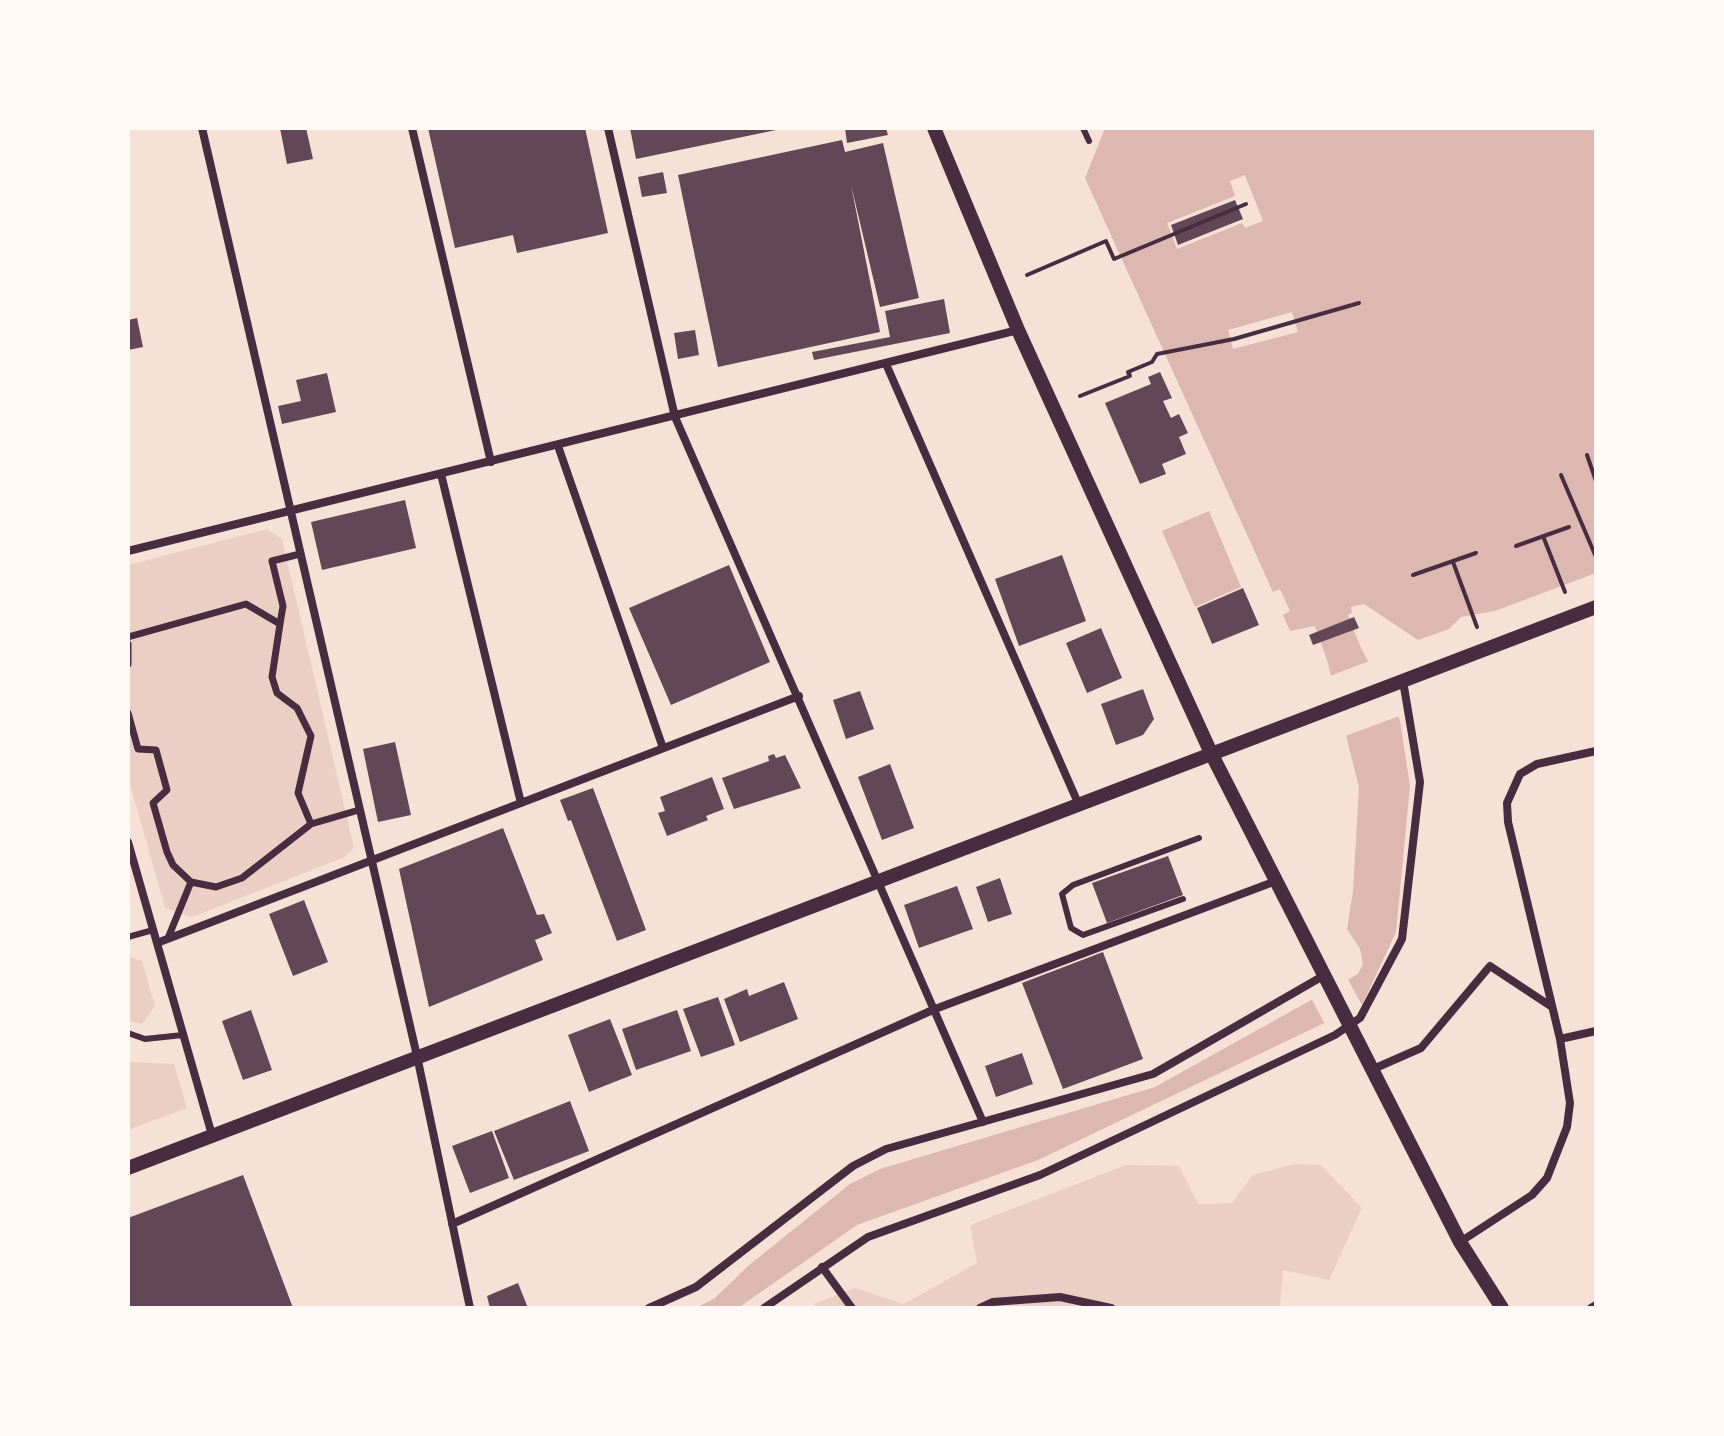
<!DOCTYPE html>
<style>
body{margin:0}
#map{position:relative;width:1724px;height:1436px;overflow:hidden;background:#f7e1d7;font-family:"Fira Sans Condensed",sans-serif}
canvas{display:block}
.frame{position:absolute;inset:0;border:130px solid #fffaf5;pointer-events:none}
</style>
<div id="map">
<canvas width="1724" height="1436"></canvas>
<div class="frame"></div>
</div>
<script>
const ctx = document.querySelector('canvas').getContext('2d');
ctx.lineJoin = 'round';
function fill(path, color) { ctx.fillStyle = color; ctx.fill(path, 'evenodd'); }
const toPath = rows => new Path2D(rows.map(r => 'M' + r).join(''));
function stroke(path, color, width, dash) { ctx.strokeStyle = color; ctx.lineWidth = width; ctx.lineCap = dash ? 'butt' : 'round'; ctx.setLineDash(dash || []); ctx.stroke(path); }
const green = toPath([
 [267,529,282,539,354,848,345,857,192,917,165,908,128,777,128,565],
 [128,956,142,961,155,1006,142,1024,128,1021],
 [128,1062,174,1064,187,1108,128,1130],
 [1295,1164,1321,1165,1362,1208,1329,1280,1283,1270,1280,1308,817,1308,814,1304,855,1288,904,1304,977,1263,970,1225,1126,1165,1179,1166,1198,1204,1232,1203,1253,1175]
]);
const water = toPath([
 [1105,128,1596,128,1596,573,1495,611,1461,617,1449,629,1418,640,1364,604,1351,607,1352,613,1348,615,1361,648,1400,720,1410,786,1396,932,1362,1005,1038,1160,857,1225,738,1308,696,1308,715,1298,748,1266,850,1184,880,1169,1155,1087,1358,974,1363,964,1360,949,1347,929,1353,891,1359,787,1327,660,1315,626,1290,631,1283,615,1290,611,1280,589,1273,592,1085,178],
 [1209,511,1241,587,1195,607,1162,531]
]);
const pier = toPath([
 [1245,175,1263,221,1245,228,1242,223,1177,249,1167,223,1235,196,1230,181],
 [1292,312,1298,332,1233,349,1228,330],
 [1372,660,1402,715,1340,738,1327,677],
 [1346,976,1363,1007,1326,1026,1310,996]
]);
const building = toPath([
 [280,128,306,128,313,159,287,164],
 [428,128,585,128,608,233,517,253,513,235,455,248],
 [630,128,781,128,781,129,636,159],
 [845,128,886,128,888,135,847,143],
 [842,140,845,152,883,143,919,298,880,307,851,185,880,332,718,367,678,175],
 [663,172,667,193,642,197,638,177],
 [1235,200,1243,219,1178,245,1171,225],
 [944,299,950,333,814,360,812,352,890,337,885,311],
 [137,318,143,347,128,350,128,320],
 [695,330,699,355,678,359,674,333],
 [1160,372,1172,398,1163,401,1171,418,1179,414,1188,433,1179,437,1186,454,1162,464,1166,474,1140,484,1105,403,1151,384,1148,377],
 [327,373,336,412,282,424,278,406,301,401,296,380],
 [405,500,416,548,322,570,311,522],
 [1062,555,1086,621,1019,646,995,579],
 [729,565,770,662,671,705,629,608],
 [1243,588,1259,625,1212,644,1197,608],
 [1354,617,1359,628,1313,645,1309,635],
 [1101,628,1122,678,1087,693,1066,643],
 [1143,689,1154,719,1143,735,1116,745,1101,704],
 [860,691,874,729,846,739,833,700],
 [395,742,411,815,378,822,363,749],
 [774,754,776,758,785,755,801,788,734,809,722,778,769,761,768,756],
 [890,764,914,828,882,840,858,777],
 [712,777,724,809,706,816,708,820,667,836,658,813,665,811,660,797],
 [593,788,646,930,617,941,571,820,568,821,560,800],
 [503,828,537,915,544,914,552,933,535,940,543,960,429,1007,399,869],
 [1168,856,1183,895,1107,923,1092,883],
 [1000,878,1012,914,988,922,976,887],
 [957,886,973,929,919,948,904,905],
 [304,900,328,962,293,976,269,914],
 [1103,952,1143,1059,1063,1089,1022,983],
 [784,982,798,1019,740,1042,724,999,747,989,749,996],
 [718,997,735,1045,701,1057,683,1009],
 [251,1010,272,1070,243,1080,222,1021],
 [677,1010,691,1051,636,1070,622,1029],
 [610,1019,632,1075,589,1092,568,1035],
 [1022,1053,1033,1084,996,1097,985,1066],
 [570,1101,589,1151,514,1180,494,1131],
 [492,1131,509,1178,470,1193,452,1146],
 [243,1175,293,1308,128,1308,128,1218],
 [518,1283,528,1308,490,1308,487,1296]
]);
const path = toPath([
 [1027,275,1106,241,1114,259,1246,204],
 [1080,396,1130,376,1128,372,1152,362,1157,354,1234,339,1359,303],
 [1587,455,1596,481],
 [1561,475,1596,557],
 [1543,536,1565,592],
 [1516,546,1569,527],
 [1453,562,1477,627],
 [1413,575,1476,553]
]);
const service = toPath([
 [1083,128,1089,141],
 [1183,899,1083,935,1071,928,1062,894,1073,885,1199,838],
 [128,937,153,930],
 [128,1033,145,1039,183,1035]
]);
const pedestrian = toPath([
 [280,624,283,606,272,561,300,554],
 [128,637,246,604,280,624,272,677,277,693,297,708,311,736,298,793,311,824],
 [128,644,128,664],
 [128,713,138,749,156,750,167,790,153,803,167,852,173,865,191,882,216,887,242,878,311,824,359,810],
 [168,938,191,882]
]);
const minor = toPath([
 [202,128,417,1056,470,1308],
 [412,128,491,462],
 [608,128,675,417,983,1122],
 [886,364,1078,803],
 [558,446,663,748],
 [441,474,521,803],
 [128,551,1018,330],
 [128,842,212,1135],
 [157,943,799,696],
 [1560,1039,1596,1031],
 [1371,1070,1421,1048,1490,966,1552,1007],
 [452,1224,935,1009,1276,881],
 [1460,1242,1532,1195,1547,1178,1567,1127,1570,1103,1560,1039,1508,822,1507,803,1520,774,1537,764,1596,751],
 [822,1267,852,1308],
 [649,1308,696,1287,853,1166,886,1149,1153,1074,1323,976],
 [764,1308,868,1237,1040,1175,1335,1035,1360,1018,1402,939,1420,782,1403,681],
 [980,1308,993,1302,1060,1297,1111,1308],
 [1591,1308,1596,1305]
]);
const tertiary = toPath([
 [934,128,1018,330,1211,753,1460,1242,1502,1308],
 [128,1168,1596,607]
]);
fill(green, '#ebcfc5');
fill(water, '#dcb8b0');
fill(pier, '#f7e1d7');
fill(building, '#644757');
stroke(path, '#4a2c40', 4);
stroke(service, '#4a2c40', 6);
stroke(pedestrian, '#4a2c40', 7);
stroke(minor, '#4a2c40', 8);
stroke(tertiary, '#4a2c40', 14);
</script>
